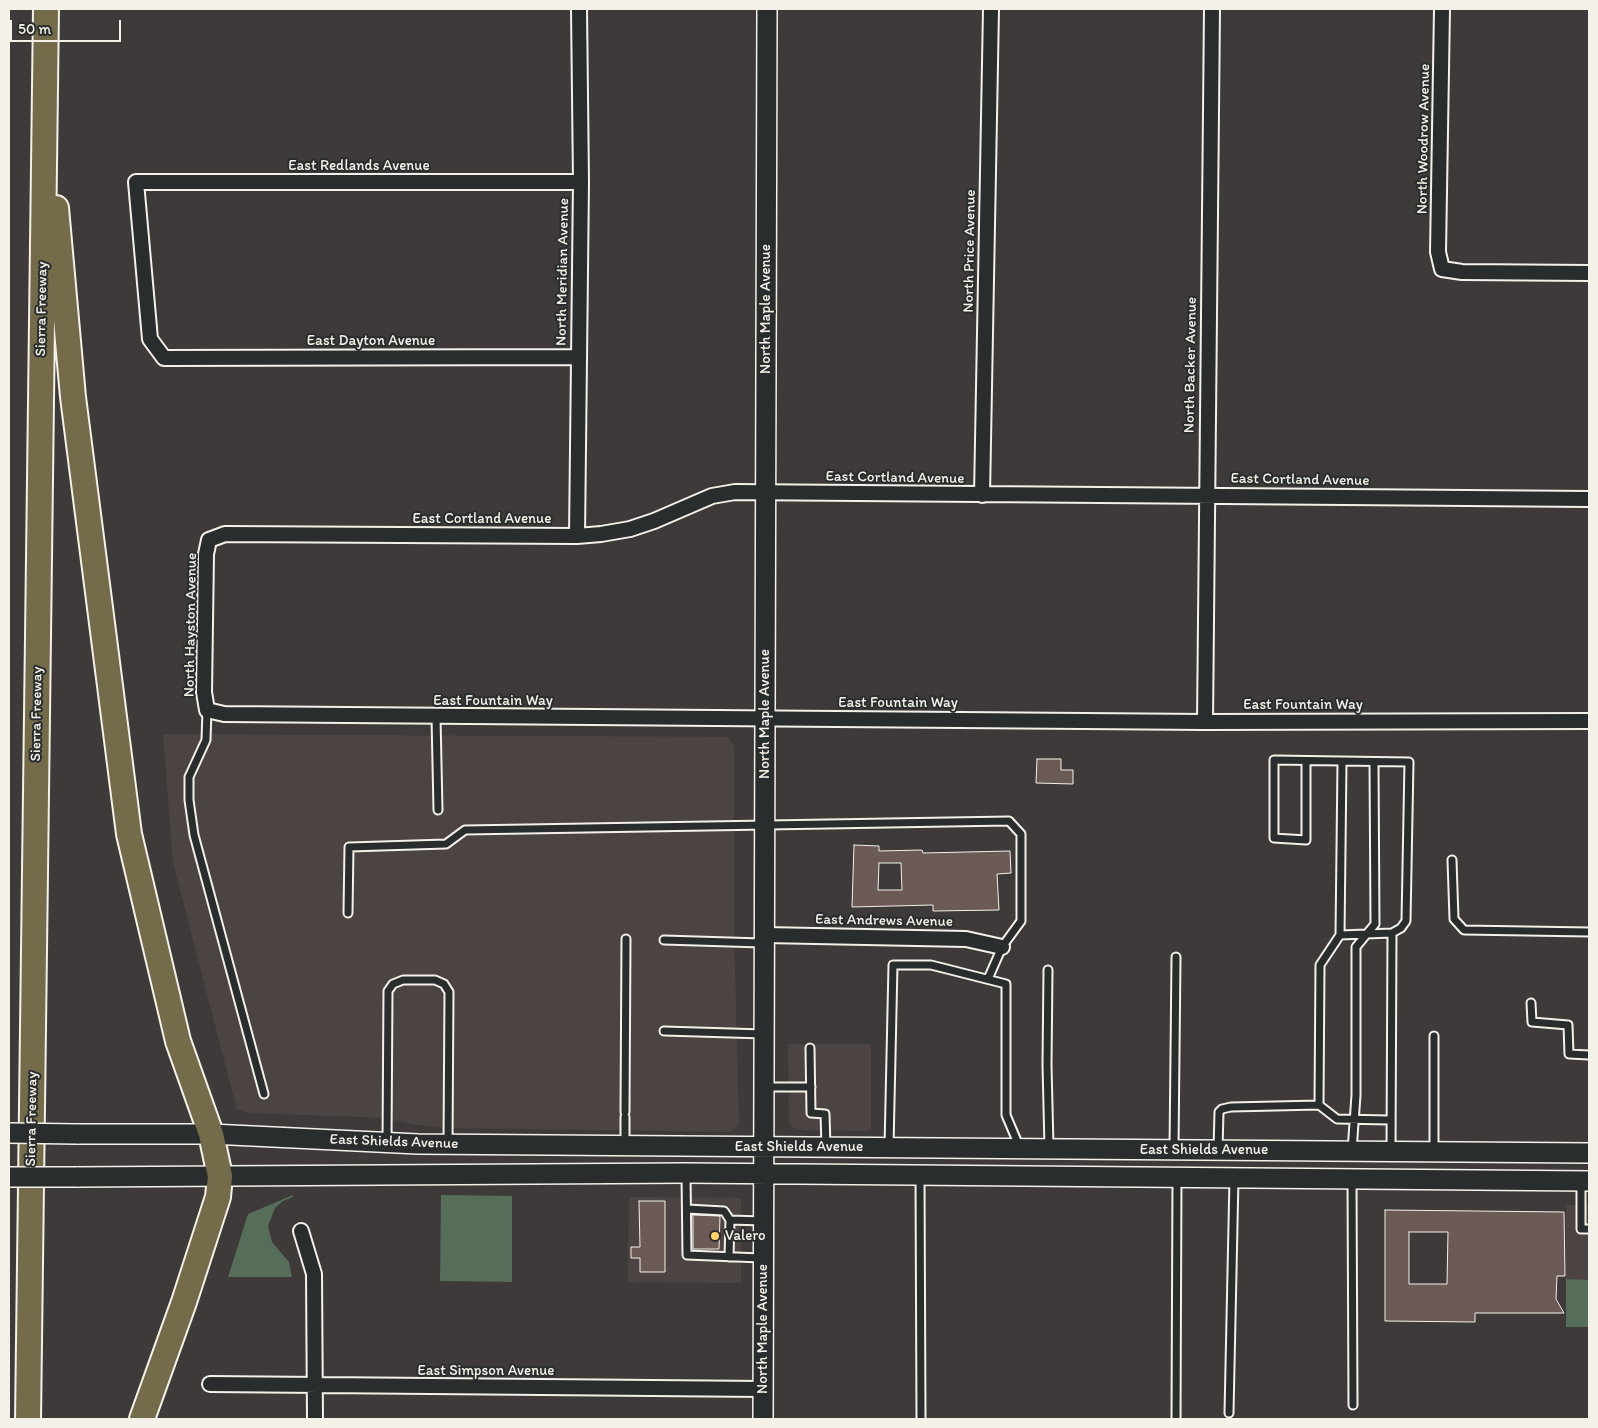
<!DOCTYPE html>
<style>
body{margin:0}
#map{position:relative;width:1598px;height:1428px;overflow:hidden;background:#3e3a3a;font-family:Itim,sans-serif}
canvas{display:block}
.frame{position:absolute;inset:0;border:10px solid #f4f1e8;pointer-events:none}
.scale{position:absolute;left:10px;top:20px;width:111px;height:22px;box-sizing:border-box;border:2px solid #f4f1e8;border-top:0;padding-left:6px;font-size:15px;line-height:18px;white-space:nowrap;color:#f4f1e8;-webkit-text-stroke:4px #2a2d2e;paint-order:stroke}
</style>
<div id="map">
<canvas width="1598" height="1428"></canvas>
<div class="frame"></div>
<div class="scale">50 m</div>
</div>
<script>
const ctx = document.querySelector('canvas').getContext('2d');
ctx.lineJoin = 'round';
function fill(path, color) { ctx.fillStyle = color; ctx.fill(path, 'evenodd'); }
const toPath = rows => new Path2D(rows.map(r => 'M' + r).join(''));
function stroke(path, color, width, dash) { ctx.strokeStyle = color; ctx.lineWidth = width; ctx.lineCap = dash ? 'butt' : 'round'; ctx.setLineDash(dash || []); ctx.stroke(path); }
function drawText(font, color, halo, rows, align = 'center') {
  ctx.font = font + ' Itim,sans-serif'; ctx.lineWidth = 4; ctx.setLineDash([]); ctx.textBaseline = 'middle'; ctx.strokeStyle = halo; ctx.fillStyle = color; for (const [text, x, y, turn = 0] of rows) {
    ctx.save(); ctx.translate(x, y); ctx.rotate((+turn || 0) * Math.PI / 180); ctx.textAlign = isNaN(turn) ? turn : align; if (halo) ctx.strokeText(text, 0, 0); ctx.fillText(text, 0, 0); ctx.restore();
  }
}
const built = toPath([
 [163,734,728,737,734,746,734,930,739,1123,735,1129,730,1132,450,1128,417,1125,384,1118,250,1113,237,1110,173,863],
 [788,1044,871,1044,871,1131,797,1130,789,1124],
 [629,1197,741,1198,741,1283,628,1282],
 [1566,1205,1589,1205,1589,1280,1566,1279]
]);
const green = toPath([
 [293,1195,293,1197,283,1201,275,1208,268,1226,272,1242,289,1262,292,1277,228,1277,248,1214],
 [441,1195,512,1196,512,1282,440,1281],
 [1566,1279,1589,1280,1589,1327,1566,1327]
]);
const building = toPath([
 [1037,759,1061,759,1061,770,1073,770,1073,784,1036,783,1037,759],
 [854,845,879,846,879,851,922,850,923,853,1010,851,1011,873,997,874,999,910,933,911,933,905,852,907,854,845],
 [879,863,901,863,902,890,878,890,879,863],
 [639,1201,665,1201,665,1272,640,1272,640,1258,631,1258,631,1247,640,1247,639,1201],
 [1385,1210,1564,1212,1565,1276,1557,1276,1556,1299,1564,1313,1475,1313,1475,1322,1385,1321,1385,1210],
 [1409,1232,1448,1232,1447,1284,1409,1284,1409,1232],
 [693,1215,720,1216,719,1249,693,1249,693,1215]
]);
const lane = toPath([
 [207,710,206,740,189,777,189,800,194,835,264,1094],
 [436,717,438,810],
 [1306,761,1306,840,1274,838,1274,760,1409,762,1406,921,1401,928,1392,933,1340,935],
 [1342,762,1340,935,1320,965,1319,1105,1337,1119,1390,1120],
 [1452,860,1454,919,1464,930,1589,932],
 [348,913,349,847,446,844,465,830,1009,821,1021,834,1021,921,1002,947,988,979],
 [664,940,762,943],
 [1048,970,1047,1065,1049,1147],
 [1531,1003,1532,1022,1568,1025,1569,1054,1589,1055],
 [664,1031,764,1034],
 [810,1048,811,1113,825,1114,826,1147],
 [766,1087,811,1087],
 [625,1112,626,939],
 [625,1117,625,1145],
 [387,1143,388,991,393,984,403,980,435,980,444,984,449,992,448,1144],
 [889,1147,893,965,931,965,1006,984,1006,1115,1020,1148],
 [1174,1149,1176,957],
 [1218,1150,1219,1112,1222,1109,1231,1107,1319,1105],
 [1391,1150,1392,933],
 [1352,1151,1356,1095,1356,947,1375,924,1374,763],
 [1434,1151,1434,1036],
 [686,1174,687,1255,761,1258],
 [920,1175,921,1419],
 [1352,1180,1353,1405],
 [1581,1183,1581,1229,1589,1229],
 [687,1209,724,1211,730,1220,729,1257],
 [730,1220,763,1221],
 [1229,1413,1234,1178],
 [1176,1419,1177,1178]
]);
const street = toPath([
 [1442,9,1438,252,1442,269,1462,272,1589,273],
 [578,357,164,358,150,339,136,182,581,182],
 [982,495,991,9],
 [1589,499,735,492,712,496,654,521,630,529,601,534,577,536,225,534,209,540,206,554,204,692,207,710,224,714,1205,722,1589,721],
 [577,536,581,182,579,9],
 [1205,722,1212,9],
 [765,935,966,939,1002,947],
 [301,1231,314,1274,315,1419],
 [210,1384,763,1389]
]);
const secondary = toPath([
 [77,1134,211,1134,418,1144,1589,1153],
 [77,1177,686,1173,1589,1181],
 [763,1419,767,9]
]);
const highway = toPath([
 [56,208,73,397,129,834,178,1041,211,1134,220,1176,218,1197,184,1302,142,1419],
 [28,1419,46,9]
]);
const secondaryBridge = toPath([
 [9,1133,77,1134],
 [9,1177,77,1177]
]);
const markers = [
 [715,1236,5,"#ffd166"]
];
const streetNames = [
 ["North Woodrow Avenue",1424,139,-89],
 ["East Redlands Avenue",359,166],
 ["North Price Avenue",970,251,-89],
 ["North Meridian Avenue",563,272,-89],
 ["Sierra Freeway",42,309,-89],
 ["North Maple Avenue",766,309,-90],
 ["East Dayton Avenue",371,341],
 ["North Backer Avenue",1191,365,-89],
 ["East Cortland Avenue",895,478,1],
 ["East Cortland Avenue",1300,480,1],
 ["East Cortland Avenue",482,519],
 ["North Hayston Avenue",191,625,-89],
 ["East Fountain Way",493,701],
 ["East Fountain Way",898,703],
 ["East Fountain Way",1303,705],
 ["Sierra Freeway",37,714,-89],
 ["North Maple Avenue",765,714,-90],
 ["East Andrews Avenue",884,921,1],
 ["Sierra Freeway",32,1119,-89],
 ["East Shields Avenue",394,1142,2],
 ["East Shields Avenue",799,1147],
 ["East Shields Avenue",1204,1150],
 ["North Maple Avenue",763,1329,-90],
 ["East Simpson Avenue",486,1371]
];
const poiNames = [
 ["Valero",725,1236]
];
fill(built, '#4c4442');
fill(green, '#566d5a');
fill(building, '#6c5a56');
stroke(building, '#f4f1e8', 1);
stroke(lane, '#f4f1e8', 11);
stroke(street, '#f4f1e8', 18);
stroke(secondary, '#f4f1e8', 22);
stroke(highway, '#f4f1e8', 28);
stroke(lane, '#2a2d2e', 7);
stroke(street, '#2a2d2e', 14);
stroke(secondary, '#2a2d2e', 19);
stroke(highway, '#746b4b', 24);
stroke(secondaryBridge, '#f4f1e8', 22, []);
stroke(secondaryBridge, '#2a2d2e', 19);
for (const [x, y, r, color] of markers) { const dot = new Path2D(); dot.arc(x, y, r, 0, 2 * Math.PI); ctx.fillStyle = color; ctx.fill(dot); stroke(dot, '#2a2d2e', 2); }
drawText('15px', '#f4f1e8', '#2a2d2e', streetNames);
drawText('15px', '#f4f1e8', '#2a2d2e', poiNames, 'left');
</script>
